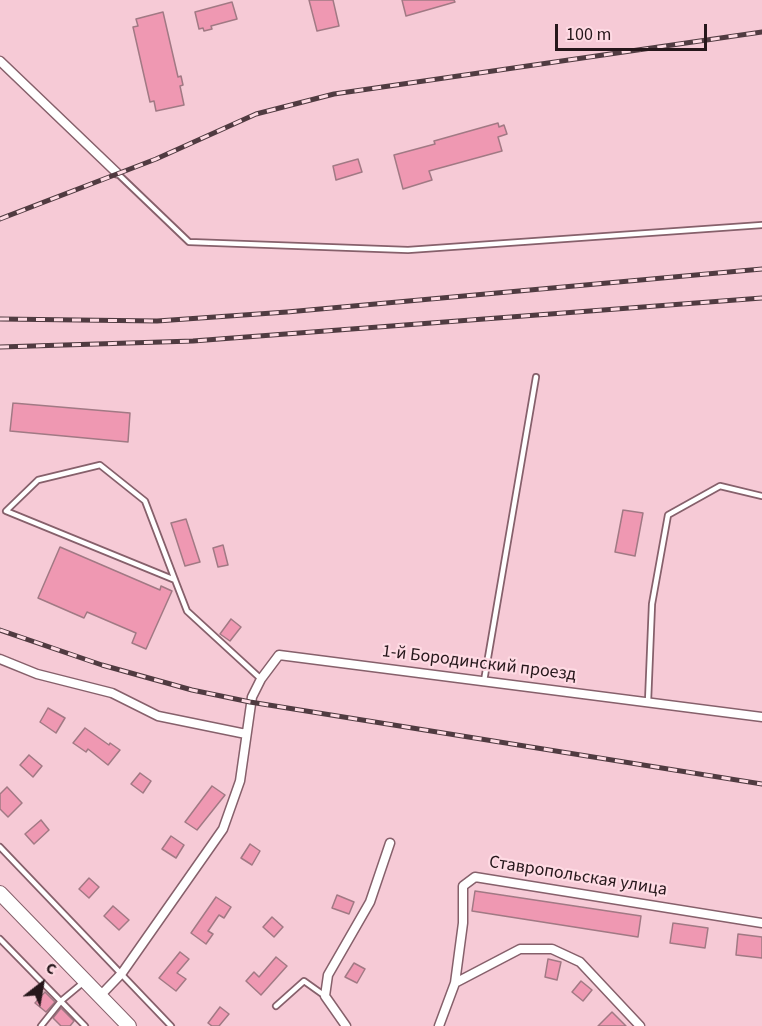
<!DOCTYPE html>
<meta charset="utf-8">
<style>
body{margin:0}
#map{position:relative;width:762px;height:1026px;overflow:hidden;background:#f6cad6;font-family:"Source Sans 3",sans-serif}
canvas{display:block}
.north{position:absolute;left:12px;top:954px;width:60px;height:60px;-webkit-text-stroke:4px #fedae3;paint-order:stroke;rotate:31deg;font-size:16px;font-weight:700;line-height:24px;text-align:center;color:#26171b}
.north::after{content:'';display:block;margin:auto;width:21px;height:27px;background:#26171b;clip-path:polygon(50% 0,100% 100%,50% 72%,0 100%)}
.scale{position:absolute;left:555px;top:24px;width:152px;height:27px;box-sizing:border-box;border:3px solid #26171b;border-top:0;padding-left:8px;font-size:18px;line-height:21px;white-space:nowrap;color:#26171b;-webkit-text-stroke:4px #fedae3;paint-order:stroke}
</style>
<div id="map">
<canvas width="762" height="1026"></canvas>
<div class="north">С</div>
<div class="scale">100 m</div>
</div>
<script>
const ctx = document.querySelector('canvas').getContext('2d');
ctx.lineJoin = 'round';
function fill(path, color) { ctx.fillStyle = color; ctx.fill(path, 'evenodd'); }
const toPath = rows => new Path2D(rows.map(r => 'M' + r).join(''));
function stroke(path, color, width, dash) { ctx.strokeStyle = color; ctx.lineWidth = width; ctx.lineCap = dash ? 'butt' : 'round'; ctx.setLineDash(dash || []); ctx.stroke(path); }
function drawText(font, color, halo, rows, align = 'center') {
  ctx.font = font + ' "Source Sans 3",sans-serif'; ctx.lineWidth = 4.5; ctx.setLineDash([]); ctx.textBaseline = 'middle'; ctx.strokeStyle = halo; ctx.fillStyle = color; for (const [text, x, y, turn = 0] of rows) {
    ctx.save(); ctx.translate(x, y); ctx.rotate((+turn || 0) * Math.PI / 180); ctx.textAlign = isNaN(turn) ? turn : align; if (halo) ctx.strokeText(text, 0, 0); ctx.fillText(text, 0, 0); ctx.restore();
  }
}
const building = toPath([
 [309,0,333,0,339,26,317,31,309,0],
 [402,0,454,0,455,2,406,16,402,0],
 [232,2,237,19,211,26,212,29,204,31,203,28,199,29,195,12,232,2],
 [163,12,178,77,181,76,183,85,180,86,184,105,156,111,154,101,150,102,133,27,138,26,136,19,163,12],
 [498,123,499,127,504,125,507,134,498,137,502,151,429,171,432,180,403,189,394,155,435,144,434,141,498,123],
 [358,159,362,172,336,180,333,166,358,159],
 [13,403,130,413,128,442,10,431,13,403],
 [623,510,643,513,635,556,615,552,623,510],
 [186,519,200,562,185,566,171,523,186,519],
 [223,545,228,565,218,567,213,548,223,545],
 [60,547,160,590,161,586,172,591,146,649,132,643,136,633,87,612,84,618,38,598,60,547],
 [231,619,241,627,230,641,220,634,231,619],
 [48,708,65,718,56,733,40,722,48,708],
 [85,728,109,745,110,743,120,750,108,765,88,749,86,752,73,743,85,728],
 [29,755,42,766,33,777,20,765,29,755],
 [140,773,151,781,143,793,131,784,140,773],
 [212,786,225,795,197,830,185,822,212,786],
 [7,787,22,803,8,817,0,809,0,794,7,787],
 [41,820,49,830,34,844,25,834,41,820],
 [171,836,184,845,176,858,162,849,171,836],
 [250,844,260,851,252,865,241,858,250,844],
 [89,878,99,887,89,898,79,889,89,878],
 [475,891,641,916,638,937,472,911,475,891],
 [337,895,354,902,349,914,332,908,337,895],
 [216,897,231,907,224,918,219,915,208,931,213,934,206,944,191,933,216,897],
 [113,906,129,920,119,930,104,916,113,906],
 [272,917,283,927,274,937,263,927,272,917],
 [673,923,708,928,705,948,670,943,673,923],
 [738,934,762,937,762,958,736,955,738,934],
 [180,952,189,959,177,973,186,979,176,991,159,978,180,952],
 [276,957,287,966,261,995,246,981,254,972,259,977,276,957],
 [548,959,561,962,557,980,545,977,548,959],
 [354,963,365,969,357,983,345,977,354,963],
 [581,981,592,990,583,1001,572,992,581,981],
 [45,992,55,1002,46,1012,35,1003,45,992],
 [220,1007,229,1014,219,1026,212,1026,208,1023,220,1007],
 [61,1008,74,1021,70,1026,61,1026,53,1018,61,1008],
 [612,1012,626,1026,598,1026,612,1012]
]);
const lane = toPath([
 [117,173,189,242,408,250,762,225],
 [175,580,6,511,38,480,100,465,145,501,175,580,187,611,261,679],
 [484,681,536,377],
 [648,702,652,604,668,515,720,486,762,496],
 [0,847,171,1026],
 [0,939,85,1026],
 [276,1006,304,981,325,996],
 [41,1026,61,1001,85,981]
]);
const street = toPath([
 [0,61,117,173],
 [0,659,37,674,112,693,158,716,246,734],
 [455,983,520,949,552,949,580,962,640,1026],
 [100,996,122,973,223,829,240,781,252,697,261,679,279,655,762,717],
 [346,1026,325,996,328,975,370,902,390,843],
 [439,1026,455,983,463,923,463,886,475,877,762,923]
]);
const primary = toPath([
 [0,893,129,1026]
]);
const rail = toPath([
 [0,219,156,159,256,114,334,94,762,32],
 [0,319,157,321,287,312,762,269],
 [0,347,193,341,762,298],
 [0,630,102,665,192,690,250,702,762,784]
]);
const streetNames = [
 ["1-й Бородинский проезд",479,664,7],
 ["Ставропольская улица",578,877,9]
];
fill(building, '#ef98b2');
stroke(building, '#a17984', 1.5);
stroke(lane, '#86606b', 8);
stroke(street, '#86606b', 11);
stroke(primary, '#86606b', 16);
stroke(lane, '#fff', 4.5);
stroke(street, '#fff', 8);
stroke(primary, '#fff', 14);
stroke(rail, '#503b41', 5);
stroke(rail, '#fedae3', 3, [9]);
drawText('18px', '#26171b', '#fedae3', streetNames);
</script>
